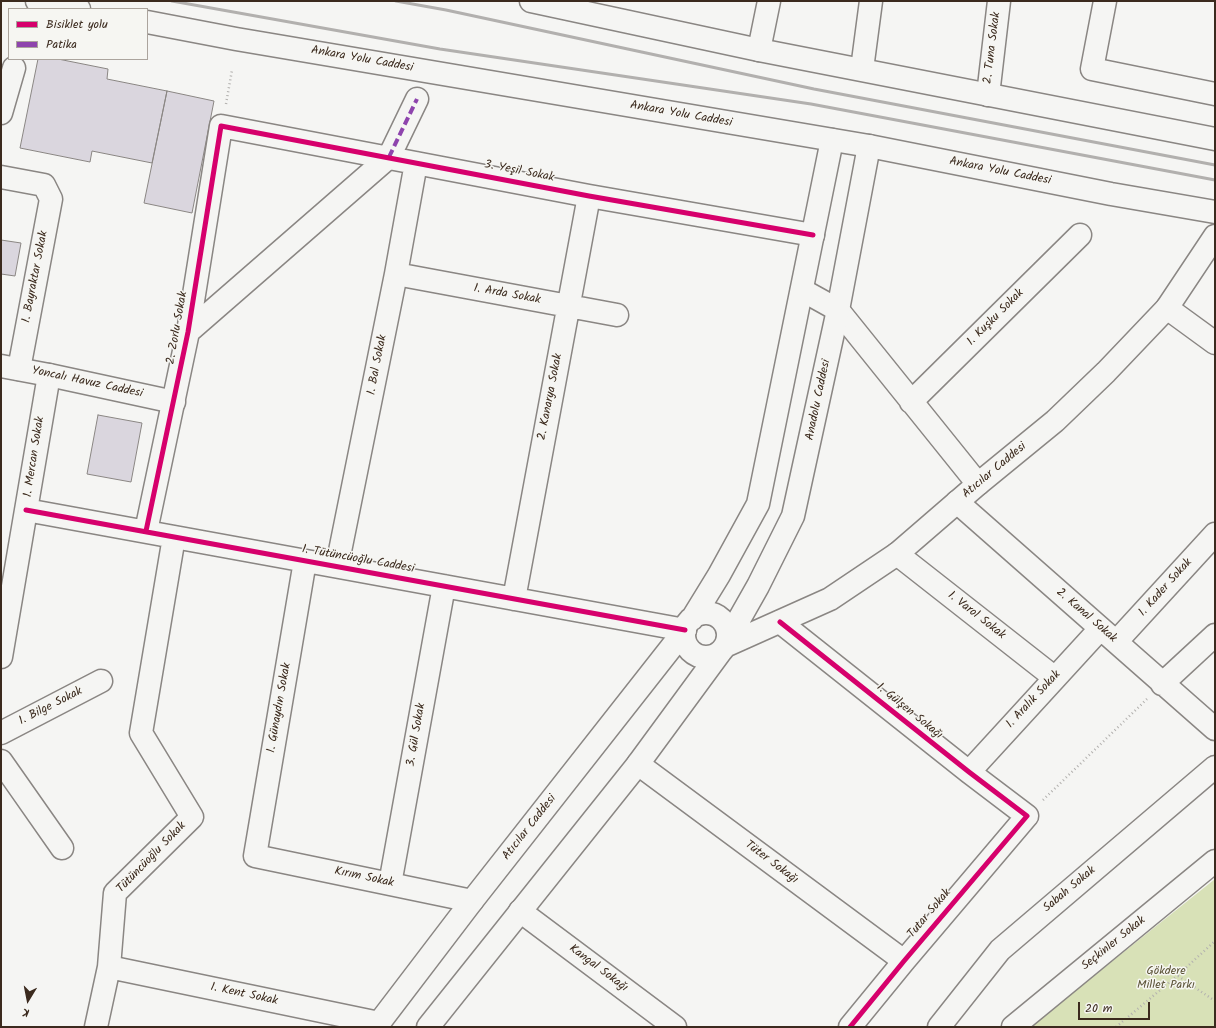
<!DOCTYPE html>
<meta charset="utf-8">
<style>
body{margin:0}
#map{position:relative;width:1216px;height:1028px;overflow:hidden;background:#f5f5f3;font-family:Kalam,sans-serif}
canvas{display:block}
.frame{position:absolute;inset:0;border:2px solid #3b2a1e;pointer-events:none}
.legend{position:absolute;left:8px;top:8px;width:140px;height:52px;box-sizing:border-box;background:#f6f6f2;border:1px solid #aba49d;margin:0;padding:5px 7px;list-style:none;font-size:12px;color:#3b2a1e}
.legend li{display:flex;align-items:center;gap:8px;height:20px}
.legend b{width:20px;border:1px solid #aba49d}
.north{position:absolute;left:8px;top:980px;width:40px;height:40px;-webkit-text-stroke:3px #f6f6f2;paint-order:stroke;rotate:190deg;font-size:11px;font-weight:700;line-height:16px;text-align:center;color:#3b2a1e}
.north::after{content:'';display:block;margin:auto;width:14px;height:18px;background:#3b2a1e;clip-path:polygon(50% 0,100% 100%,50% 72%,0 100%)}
.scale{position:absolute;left:1078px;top:1002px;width:72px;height:18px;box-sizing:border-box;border:2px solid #3b2a1e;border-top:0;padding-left:5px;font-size:12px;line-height:14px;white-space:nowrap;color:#3b2a1e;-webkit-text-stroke:3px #f6f6f2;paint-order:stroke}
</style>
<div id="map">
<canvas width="1216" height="1028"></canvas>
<div class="frame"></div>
<ul class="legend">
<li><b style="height:5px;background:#d6006c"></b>Bisiklet yolu</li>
<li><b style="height:5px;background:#8e44ad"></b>Patika</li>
</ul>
<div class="north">K</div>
<div class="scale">20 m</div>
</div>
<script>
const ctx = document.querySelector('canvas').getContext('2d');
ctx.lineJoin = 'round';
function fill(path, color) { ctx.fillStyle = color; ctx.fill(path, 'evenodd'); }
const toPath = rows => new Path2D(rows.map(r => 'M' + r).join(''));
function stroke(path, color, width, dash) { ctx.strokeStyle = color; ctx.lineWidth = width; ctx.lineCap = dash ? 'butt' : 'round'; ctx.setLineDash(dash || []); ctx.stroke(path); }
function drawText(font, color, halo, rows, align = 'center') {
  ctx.font = font + ' Kalam,sans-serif'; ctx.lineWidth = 3; ctx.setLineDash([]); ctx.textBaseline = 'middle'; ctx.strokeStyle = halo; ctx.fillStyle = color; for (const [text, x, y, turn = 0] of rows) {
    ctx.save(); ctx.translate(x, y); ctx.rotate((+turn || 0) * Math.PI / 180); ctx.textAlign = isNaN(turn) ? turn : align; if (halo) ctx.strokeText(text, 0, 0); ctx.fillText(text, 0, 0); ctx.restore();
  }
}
const green = toPath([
 [1215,879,1215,1027,1030,1027]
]);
const building = toPath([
 [38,59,58,59,108,69,107,79,167,91,152,163,92,151,90,162,20,148,38,59],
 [167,91,214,101,192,213,144,203,167,91],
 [1,240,21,243,15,276,1,274,1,240],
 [98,415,142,423,131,482,87,474,98,415]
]);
const path = toPath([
 [226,104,232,70],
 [1043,800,1147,699],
 [1178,976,1215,1001],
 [1116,1027,1177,976,1215,941]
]);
const minor = toPath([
 [1105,1,1092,69,1215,94],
 [759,50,769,1],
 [862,69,871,1],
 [988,95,999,1],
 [1,113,14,68],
 [1,177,44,185,51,199,19,369],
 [396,274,617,315],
 [802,290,838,310,978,484],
 [1167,308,1215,343],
 [188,332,389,157,417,99],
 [911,402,1080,235],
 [957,502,1215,729],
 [26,510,685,630],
 [146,531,188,332,221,126,589,196,813,235],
 [897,554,1055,678],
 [305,561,255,856,472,901],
 [337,566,396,274,416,163],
 [514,599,589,196],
 [780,622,969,772,1027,816,904,961,850,1027],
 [1116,642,1215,534],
 [1,657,49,375],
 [1162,684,1215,635],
 [1,733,101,681],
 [1,761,62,848],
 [638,764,904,961],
 [969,772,1100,629],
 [390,884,444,586],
 [520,911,675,1027],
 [109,967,379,1023],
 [96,1027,109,967,115,893,192,817,141,733,174,537],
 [939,1027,1000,950,1215,767],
 [1013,1027,1215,861]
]);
const major = toPath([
 [1,366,49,375,174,402],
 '684 635a22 22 0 1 1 44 0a22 22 0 1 1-44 0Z',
 [692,619,719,575,758,504,832,140],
 [728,639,758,586,793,516,838,310,869,146],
 [725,646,830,599,897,554,978,484,1055,421,1106,372,1167,308,1215,236],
 [376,1027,472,901,685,630],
 [428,1027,638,764,721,651]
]);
const highway = toPath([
 [37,1,79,9],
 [531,1,759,50,1215,139],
 [147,22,236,39,869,146,1111,194,1215,212]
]);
const rail = toPath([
 [172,1,440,49,811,104,1215,180],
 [396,1,446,10,814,89,1215,165]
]);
const quiet = toPath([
 [389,157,417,99]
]);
const cycleway = toPath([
 [26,510,685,630],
 [146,531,188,332,221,126,589,196,813,235],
 [780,622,969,772,1027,816,904,961,850,1027]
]);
const streetNames = [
 ["2. Tuna Sokak",993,48,-83],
 ["Ankara Yolu Caddesi",362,60,10],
 ["Ankara Yolu Caddesi",681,115,10],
 ["3. Yeşil Sokak",519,172,11],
 ["Ankara Yolu Caddesi",1000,172,11],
 ["1. Bayraktar Sokak",36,277,-79],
 ["1. Arda Sokak",507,295,10],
 ["1. Kuşku Sokak",996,318,-45],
 ["2. Zorlu Sokak",178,328,-80],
 ["1. Bal Sokak",378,365,-79],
 ["Yoncalı Havuz Caddesi",87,383,12],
 ["2. Kanarya Sokak",551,397,-79],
 ["Anadolu Caddesi",819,400,-78],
 ["1. Mercan Sokak",35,457,-81],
 ["Atıcılar Caddesi",995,471,-40],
 ["1. Tütüncüoğlu Caddesi",358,560,10],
 ["1. Kader Sokak",1166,588,-48],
 ["1. Varol Sokak",976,616,38],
 ["2. Kanal Sokak",1086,616,41],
 ["1. Aralık Sokak",1034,700,-47],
 ["1. Bilge Sokak",51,707,-27],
 ["1. Günaydın Sokak",280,708,-80],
 ["1. Gülşen Sokağı",909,712,39],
 ["3. Gül Sokak",417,735,-80],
 ["Atıcılar Caddesi",530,828,-52],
 ["Tütüncüoğlu Sokak",152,858,-46],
 ["Tüter Sokağı",771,863,37],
 ["Kırım Sokak",364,878,12],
 ["Sabah Sokak",1070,890,-40],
 ["Tutar Sokak",930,914,-50],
 ["Seçkinler Sokak",1114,944,-39],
 ["Kangal Sokağı",598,969,37],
 ["1. Kent Sokak",244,995,12]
];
const parkNames = [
 ["Gökdere",1166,972],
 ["Millet Parkı",1166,986]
];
fill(green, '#d8e1b7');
fill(building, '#dad6de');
stroke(building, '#8a8683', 1);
stroke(minor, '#8a8683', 25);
stroke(major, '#8a8683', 25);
stroke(highway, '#8a8683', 25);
stroke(path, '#b2b0ae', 2.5, [1, 3]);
stroke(minor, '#f5f5f3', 22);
stroke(major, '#f5f5f3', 22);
stroke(highway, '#f5f5f3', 22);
stroke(rail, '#b2b0ae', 3);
stroke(quiet, '#8e44ad', 4, [8, 4]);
stroke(cycleway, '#d6006c', 5);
drawText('12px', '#3b2a1e', '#f6f6f2', streetNames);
drawText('12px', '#5c5438', '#f6f6f2', parkNames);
</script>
